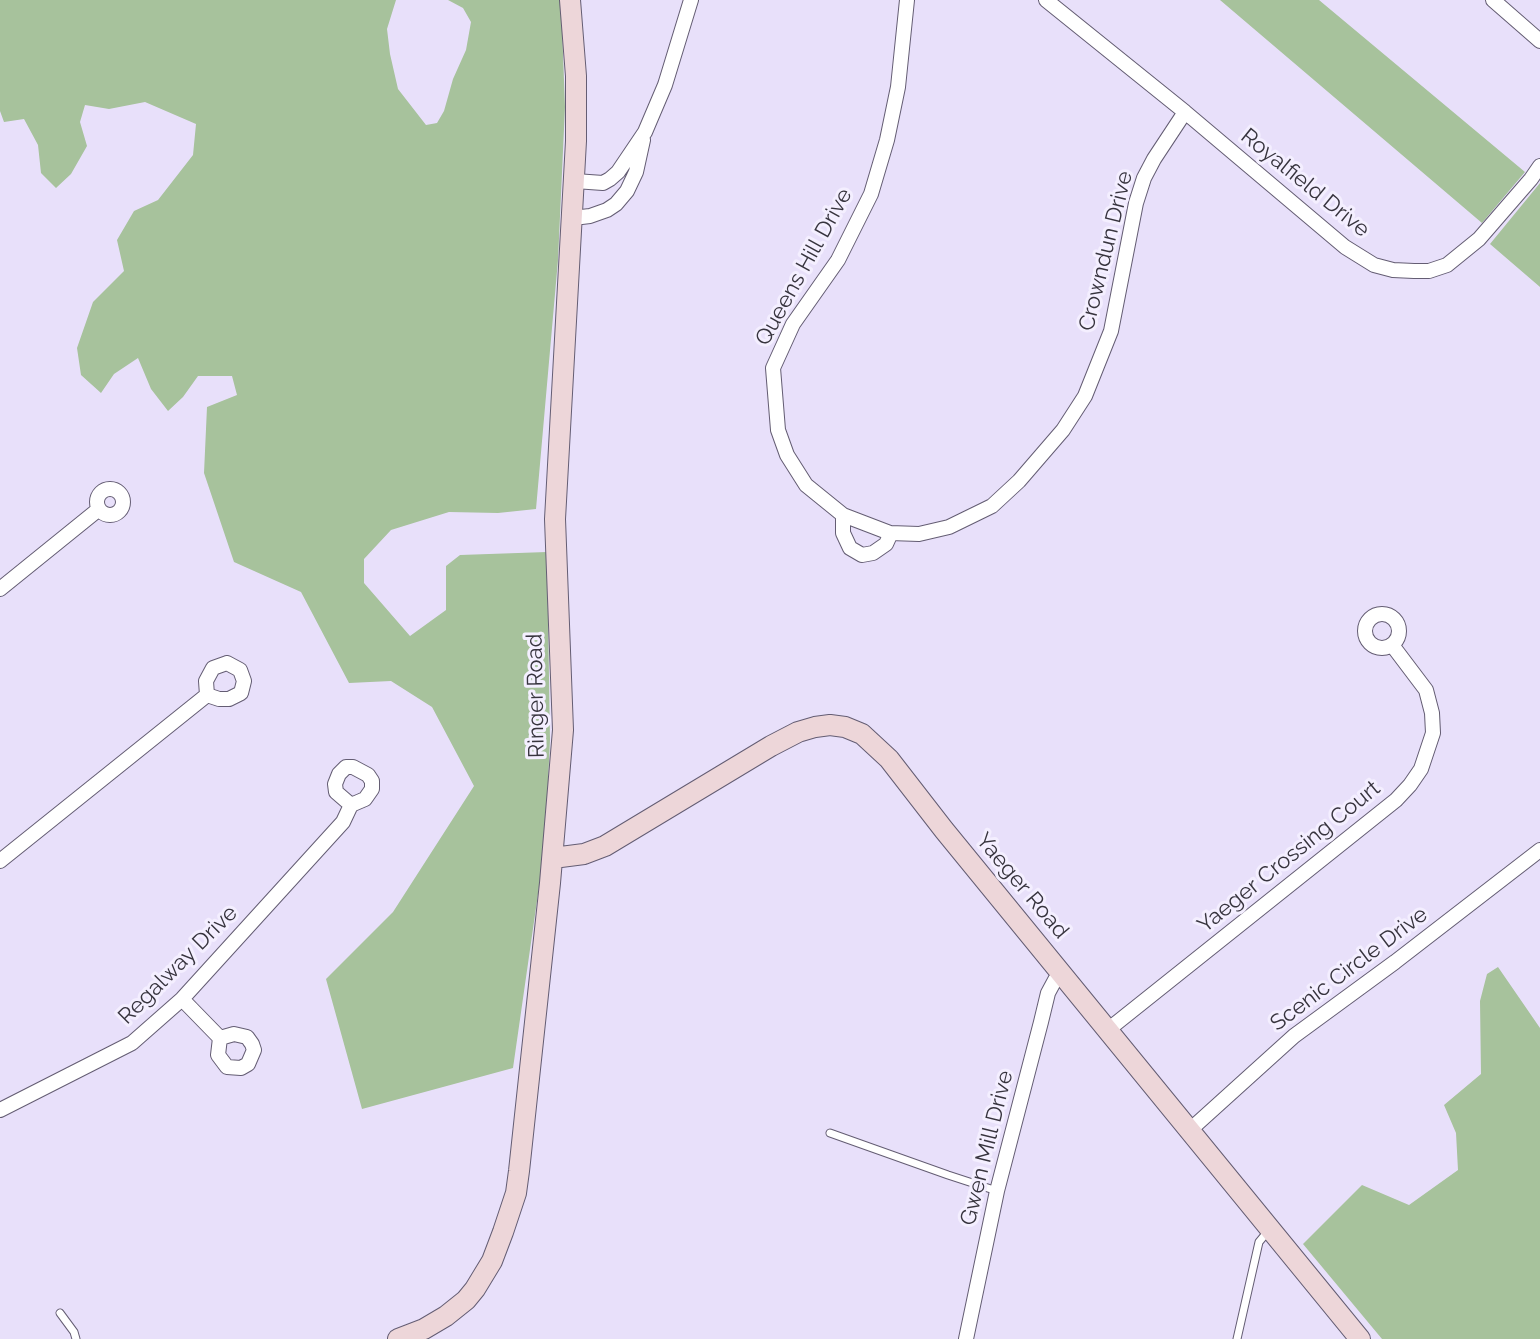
<!DOCTYPE html>
<style>
body{margin:0}
canvas{display:block;background:#e8e0fa}
</style>
<canvas width="1540" height="1339"></canvas>
<script>
const ctx = document.querySelector('canvas').getContext('2d');
ctx.lineJoin = 'round';
function fill(path, color) { ctx.fillStyle = color; ctx.fill(path, 'evenodd'); }
const toPath = rows => new Path2D(rows.map(r => 'M' + r).join(''));
function stroke(path, color, width, dash) { ctx.strokeStyle = color; ctx.lineWidth = width; ctx.lineCap = dash ? 'butt' : 'round'; ctx.setLineDash(dash || []); ctx.stroke(path); }
function drawText(font, color, halo, rows, align = 'center') {
  ctx.font = font + ' Raleway,sans-serif'; ctx.lineWidth = 6; ctx.setLineDash([]); ctx.textBaseline = 'middle'; ctx.strokeStyle = halo; ctx.fillStyle = color; for (const [text, x, y, turn = 0] of rows) {
    ctx.save(); ctx.translate(x, y); ctx.rotate((+turn || 0) * Math.PI / 180); ctx.textAlign = isNaN(turn) ? turn : align; if (halo) ctx.strokeText(text, 0, 0); ctx.fillText(text, 0, 0); ctx.restore();
  }
}
const green = toPath([
 [0,0,396,0,387,29,390,54,398,89,426,125,437,123,444,111,453,79,466,50,471,22,463,8,448,0,561,0,565,107,558,260,536,509,498,513,449,512,391,530,364,559,364,583,410,636,446,610,446,566,460,555,547,552,550,740,545,845,513,1068,362,1109,326,979,393,912,474,786,432,707,391,681,349,683,301,592,234,562,204,473,207,407,237,395,232,376,198,376,183,397,168,411,151,389,138,358,114,374,101,393,81,375,77,348,93,302,124,271,117,240,134,211,158,200,193,155,196,124,145,102,109,109,85,105,80,122,87,146,71,174,56,188,41,173,38,145,24,119,4,122,0,111],
 [1220,0,1319,0,1525,172,1482,223],
 [1540,183,1540,287,1490,244],
 [1498,967,1540,1028,1540,1339,1382,1339,1303,1244,1362,1185,1409,1205,1458,1170,1456,1133,1444,1105,1481,1074,1480,1001,1487,974]
]);
const lane = toPath([
 [830,1133,948,1175,997,1191],
 [60,1313,74,1332,76,1339],
 [1237,1339,1259,1242,1269,1230]
]);
const street = toPath([
 [907,0,898,87,887,140,871,194,838,260,793,324,773,368,778,430,787,455,806,485,843,515,890,533,919,534,949,527,992,506,1019,481,1063,430,1085,396,1111,331,1136,203,1144,178,1154,159,1185,112],
 [1046,0,1185,112,1345,247,1374,265,1393,270,1414,271,1429,271,1447,265,1479,239,1531,179,1540,166],
 [1493,0,1540,41],
 [575,181,603,183,610,179,618,172,645,132,665,85,691,0],
 [573,218,590,216,607,210,616,204,627,191,636,172,643,140],
 '97 502a13 13 0 1 1 26 0a13 13 0 1 1-26 0Z',
 [843,515,843,533,850,548,862,555,873,553,886,544,891,533],
 [0,589,99,509],
 '1365 631a17 17 0 1 1 34 0a17 17 0 1 1-34 0Z',
 [227,663,240,670,244,681,241,693,229,699,219,699,207,695,206,681,213,668,227,663],
 [0,861,207,695],
 [182,999,220,1038,218,1055,227,1067,241,1068,248,1064,254,1050,252,1044,247,1037,234,1034,220,1038],
 [1109,1029,1396,800,1410,785,1421,769,1433,733,1432,713,1426,690,1392,645],
 [0,1110,132,1043,182,999,343,822,351,805,365,799,372,789,372,781,368,775,353,767,346,767,339,774,335,784,336,792,351,805],
 [1190,1130,1294,1036,1395,962,1540,850],
 [966,1339,997,1191,1041,1022,1048,993,1055,980,1062,972]
]);
const secondary = toPath([
 [553,858,584,854,605,846,771,746,798,732,815,727,830,725,845,727,862,734,889,759,944,830,1360,1339],
 [398,1339,424,1329,446,1316,466,1300,475,1289,492,1261,503,1232,516,1193,519,1171,550,883,563,730,555,519,576,141,576,76,570,0]
]);
const streetNames = [
 ["Royalfield Drive",1305,183,39],
 ["Crowndun Drive",1106,251,-76],
 ["Queens Hill Drive",804,267,-61],
 ["Ringer Road",536,696,-91],
 ["Yaeger Crossing Court",1289,857,-39],
 ["Yaeger Road",1022,886,50],
 ["Regalway Drive",178,965,-45],
 ["Scenic Circle Drive",1349,969,-37],
 ["Gwen Mill Drive",987,1148,-76]
];
fill(green, '#a7c29c');
stroke(lane, '#645d73', 9);
stroke(street, '#645d73', 16);
stroke(secondary, '#645d73', 22);
stroke(lane, '#fff', 7);
stroke(street, '#fff', 14);
stroke(secondary, '#edd6d9', 20);
drawText('22px', '#37343e', '#f4efff', streetNames);
</script>
